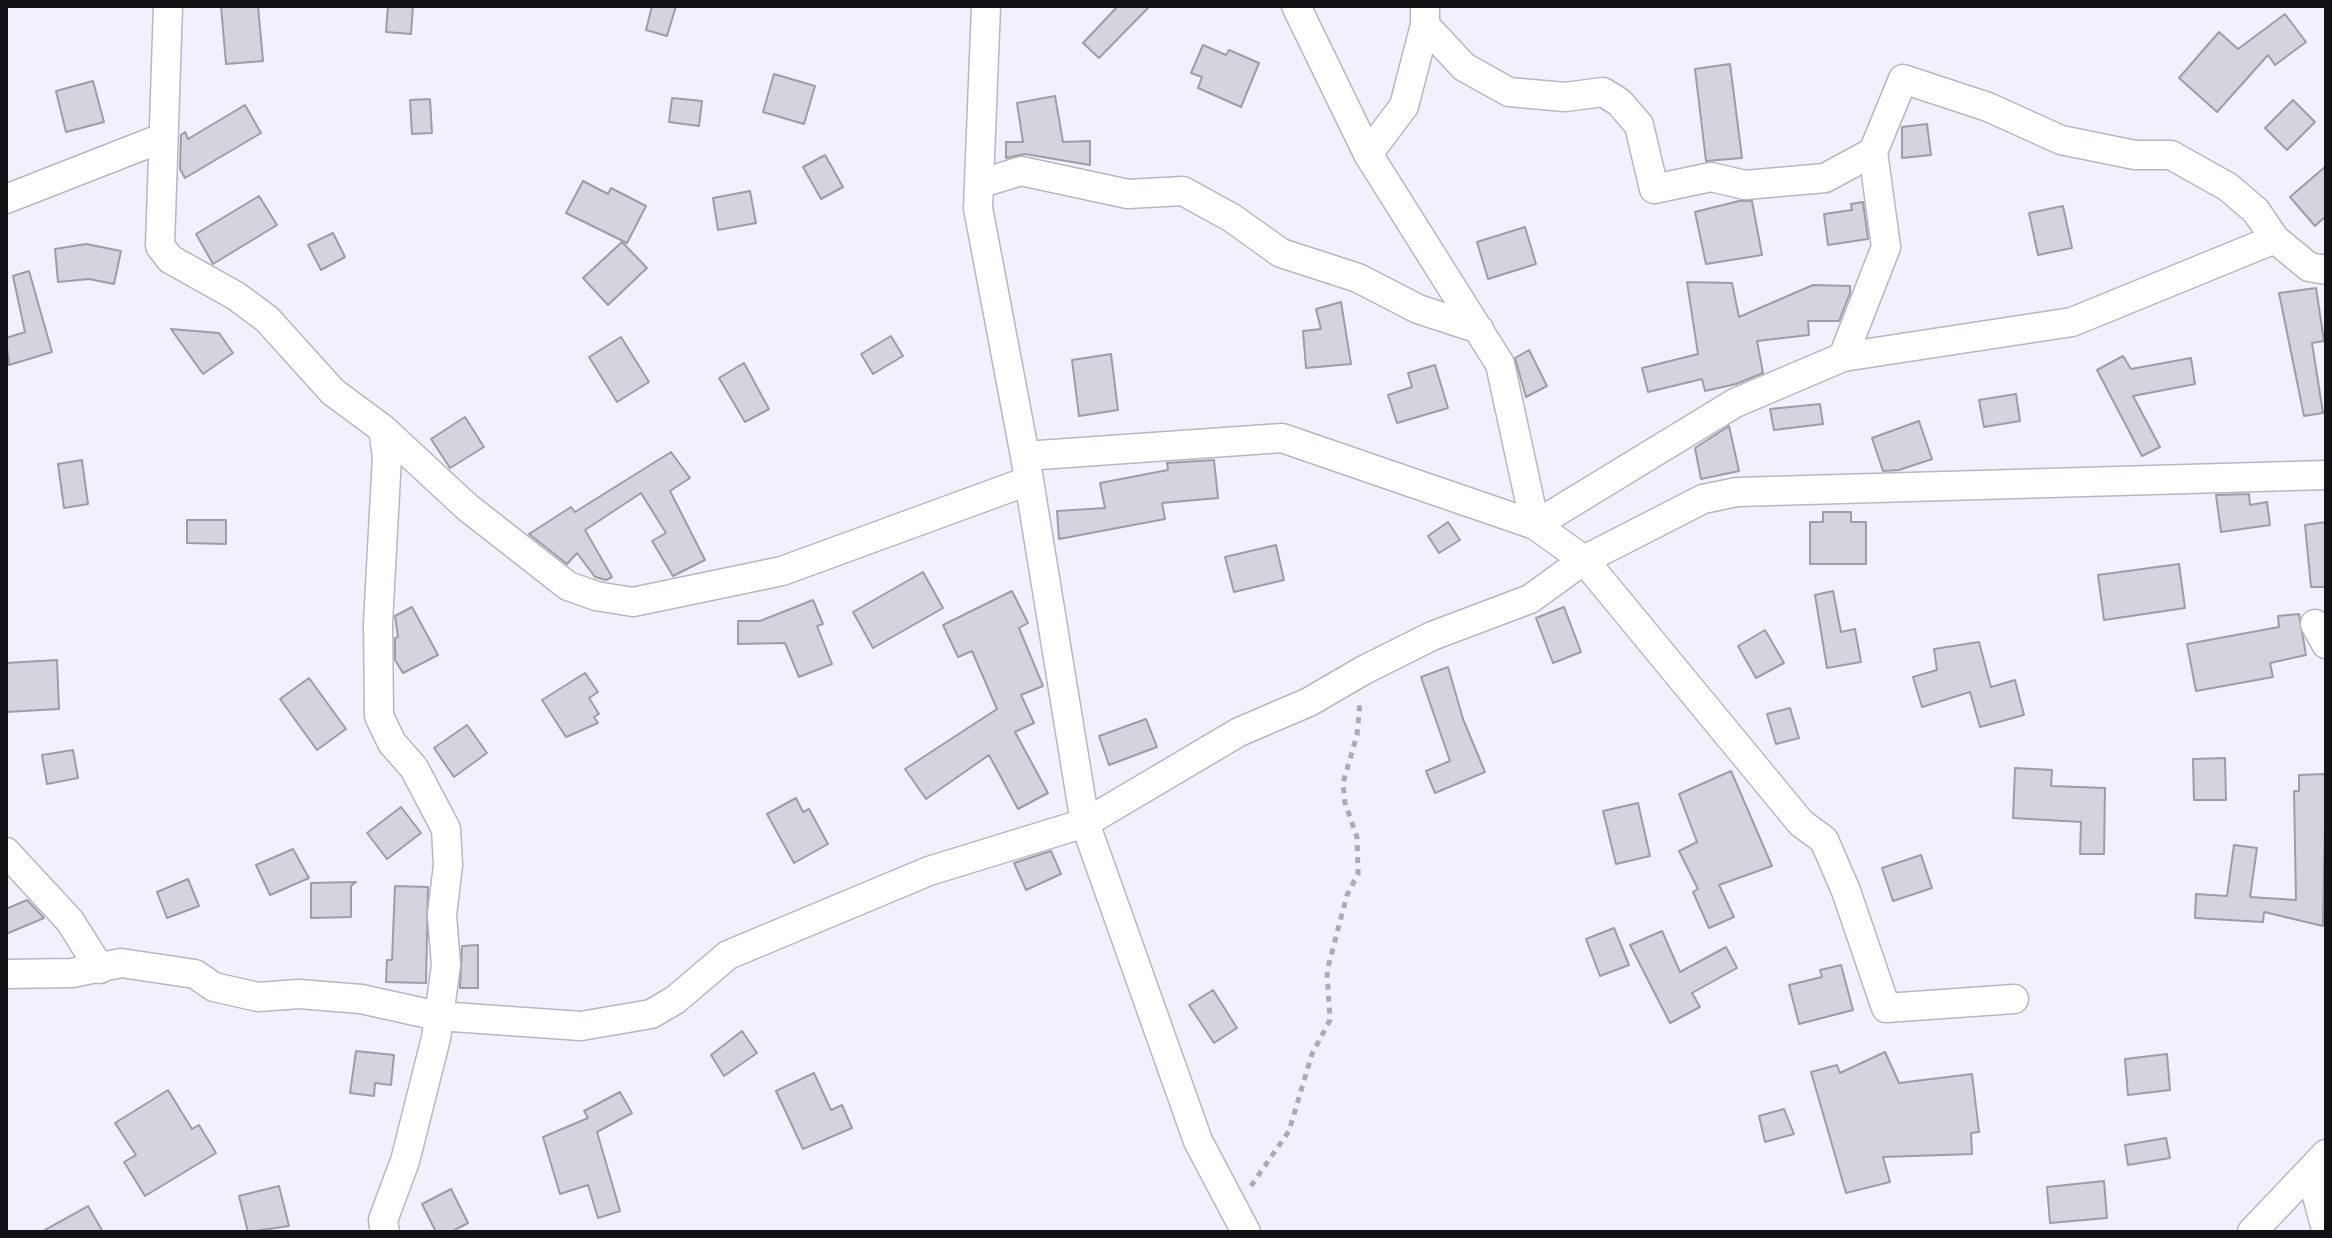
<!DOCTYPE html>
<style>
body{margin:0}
#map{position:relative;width:2332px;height:1238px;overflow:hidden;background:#f1f1fe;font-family:Roboto,sans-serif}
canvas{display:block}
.frame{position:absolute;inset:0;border:8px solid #121216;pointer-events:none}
</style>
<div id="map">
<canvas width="2332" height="1238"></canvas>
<div class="frame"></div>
</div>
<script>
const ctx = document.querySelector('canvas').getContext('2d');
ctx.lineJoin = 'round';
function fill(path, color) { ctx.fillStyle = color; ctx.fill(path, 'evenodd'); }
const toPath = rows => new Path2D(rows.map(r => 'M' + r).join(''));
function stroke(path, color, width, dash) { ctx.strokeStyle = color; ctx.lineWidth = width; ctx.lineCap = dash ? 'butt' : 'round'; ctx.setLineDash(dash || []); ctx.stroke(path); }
const building = toPath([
 [221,6,258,6,263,61,226,64,221,6],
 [388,6,413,6,411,34,386,32,388,6],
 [652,6,676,6,667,36,646,30,652,6],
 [1118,6,1150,6,1099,58,1083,43,1118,6],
 [2285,14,2306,42,2275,65,2268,55,2217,112,2179,78,2219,32,2238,49,2285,14],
 [1203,45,1226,55,1229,50,1259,63,1241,107,1198,88,1202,77,1191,73,1203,45],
 [1730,64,1742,158,1706,161,1695,69,1730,64],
 [774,74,815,86,804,124,763,112,774,74],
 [93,81,104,122,66,132,56,91,93,81],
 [1055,96,1063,142,1090,141,1090,165,1025,154,1006,158,1006,142,1023,142,1017,103,1055,96],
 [672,98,702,101,699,126,669,122,672,98],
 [430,99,432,133,412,134,410,100,430,99],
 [2293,100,2315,122,2287,150,2265,128,2293,100],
 [245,105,261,133,185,178,180,169,181,135,185,132,188,139,245,105],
 [1927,124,1931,155,1902,158,1902,127,1927,124],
 [825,155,843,187,821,199,803,167,825,155],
 [2326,166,2326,216,2315,226,2290,197,2326,166],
 [583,181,608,194,611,188,646,206,627,243,566,213,583,181],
 [750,191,756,223,718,230,713,198,750,191],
 [259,196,277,225,213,264,196,234,259,196],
 [1739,201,1752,201,1762,255,1706,264,1695,212,1739,201],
 [1863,202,1868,239,1828,245,1824,214,1852,210,1851,204,1863,202],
 [2063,206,2072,248,2038,255,2029,213,2063,206],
 [1525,227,1536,264,1488,279,1477,242,1525,227],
 [333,233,345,257,321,270,308,245,333,233],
 [622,242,647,268,608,305,583,278,622,242],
 [86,244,121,251,114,284,89,279,58,282,55,249,86,244],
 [29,271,52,352,9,365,6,338,25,332,13,276,29,271],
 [1687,282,1732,283,1739,317,1813,285,1850,286,1850,293,1839,321,1808,321,1809,335,1757,341,1763,373,1736,384,1705,391,1702,379,1648,392,1642,368,1698,354,1687,282],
 [2316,288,2324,341,2312,343,2323,413,2304,416,2279,293,2316,288],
 [1341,302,1351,364,1306,368,1303,331,1321,329,1316,309,1341,302],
 [171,329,219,333,233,353,203,374,171,329],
 [891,336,903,356,873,374,861,354,891,336],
 [621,337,649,382,617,402,589,357,621,337],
 [1529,350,1547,386,1526,397,1515,358,1529,350],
 [1111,354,1118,410,1079,416,1072,360,1111,354],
 [2123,356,2131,369,2191,358,2195,384,2133,396,2160,447,2142,456,2097,370,2123,356],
 [744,363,769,409,745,422,719,378,744,363],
 [1435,365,1448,408,1397,423,1388,395,1412,387,1408,373,1435,365],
 [2016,394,2020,421,1984,427,1979,400,2016,394],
 [1820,404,1823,424,1774,430,1770,409,1820,404],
 [465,417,484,447,450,468,431,439,465,417],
 [1919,421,1932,459,1899,470,1883,471,1872,438,1919,421],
 [1729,426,1739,471,1701,479,1695,448,1729,426],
 [671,452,690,478,670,491,705,560,673,576,652,541,666,533,641,493,585,530,612,577,606,580,595,577,577,553,567,564,529,534,571,507,575,512,671,452],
 [82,460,88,504,64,508,58,464,82,460],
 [1214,460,1218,498,1162,503,1165,519,1059,539,1057,511,1105,508,1100,483,1168,470,1167,463,1214,460],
 [2249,494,2250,505,2267,502,2270,525,2221,532,2216,495,2249,494],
 [1823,512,1851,512,1851,522,1866,522,1866,564,1810,564,1810,522,1823,522,1823,512],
 [187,520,226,520,226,544,187,543,187,520],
 [1448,522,1460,540,1439,553,1428,536,1448,522],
 [2326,522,2326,587,2311,587,2305,525,2326,522],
 [1276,545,1284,580,1234,592,1225,557,1276,545],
 [2179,564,2185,608,2104,620,2098,575,2179,564],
 [923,572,943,608,873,648,853,612,923,572],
 [1012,591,1028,623,1019,628,1043,686,1021,695,1034,723,1015,732,1048,793,1018,809,989,755,926,799,905,769,997,709,972,651,958,657,943,625,1012,591],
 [1833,591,1841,632,1855,629,1861,662,1827,668,1815,595,1833,591],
 [813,600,823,624,817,626,832,664,799,677,785,643,738,644,738,621,760,621,813,600],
 [412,607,438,655,403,673,395,660,395,638,398,637,395,616,412,607],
 [1564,607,1581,652,1553,663,1536,618,1564,607],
 [2299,614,2306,655,2270,663,2273,677,2196,691,2187,644,2279,627,2278,616,2299,614],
 [1765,630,1784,663,1756,678,1738,646,1765,630],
 [1979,642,1991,687,2015,680,2024,715,1980,727,1970,692,1922,707,1913,677,1937,670,1934,649,1979,642],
 [57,660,59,709,6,712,6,663,57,660],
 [1448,667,1463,719,1485,772,1435,793,1426,771,1450,761,1421,677,1448,667],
 [585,673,598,692,589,698,599,714,594,717,598,723,566,737,542,700,585,673],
 [309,678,346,729,317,750,280,699,309,678],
 [1790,708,1799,738,1776,744,1767,714,1790,708],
 [1146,719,1157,747,1109,765,1099,736,1146,719],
 [467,725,487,753,454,777,434,748,467,725],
 [73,750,78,778,47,784,42,755,73,750],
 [2225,758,2226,800,2194,800,2193,759,2225,758],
 [2015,768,2052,770,2051,786,2105,788,2104,854,2080,854,2081,822,2013,818,2015,768],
 [1731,771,1772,866,1719,885,1734,917,1709,928,1693,892,1698,889,1679,851,1697,842,1679,794,1731,771],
 [2326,774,2323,926,2264,912,2263,922,2195,918,2196,894,2227,896,2234,845,2257,848,2250,897,2296,900,2294,791,2299,791,2299,775,2326,774],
 [796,798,803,812,809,809,828,844,794,863,767,814,796,798],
 [1638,803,1650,856,1616,864,1603,811,1638,803],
 [401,807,421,833,387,859,367,833,401,807],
 [293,849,309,878,270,895,256,865,293,849],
 [1051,851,1061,874,1026,890,1014,863,1051,851],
 [1921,855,1932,888,1893,901,1882,868,1921,855],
 [188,879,199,906,167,918,157,892,188,879],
 [356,882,351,886,351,917,311,918,311,883,356,882],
 [395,886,428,887,426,983,386,982,387,960,392,960,395,886],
 [27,900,44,918,6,934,6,909,27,900],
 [1614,928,1629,965,1600,976,1586,939,1614,928],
 [1662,931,1680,972,1726,947,1737,968,1692,993,1700,1007,1670,1023,1630,945,1662,931],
 [478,945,478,988,460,988,462,946,478,945],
 [1841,965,1853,1010,1799,1024,1789,985,1822,977,1820,970,1841,965],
 [1213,990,1237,1028,1214,1043,1189,1005,1213,990],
 [742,1031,757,1053,724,1076,711,1055,742,1031],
 [356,1051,394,1055,391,1085,375,1083,374,1096,350,1093,356,1051],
 [1885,1052,1899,1083,1972,1074,1979,1132,1971,1133,1972,1154,1883,1157,1890,1182,1846,1193,1811,1072,1837,1065,1840,1073,1885,1052],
 [2167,1054,2170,1090,2128,1095,2125,1059,2167,1054],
 [814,1073,831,1110,842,1105,852,1128,803,1149,776,1091,814,1073],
 [168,1090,192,1129,199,1125,216,1153,145,1196,124,1162,136,1155,115,1123,168,1090],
 [620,1092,632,1113,597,1132,620,1211,598,1218,588,1185,560,1194,543,1137,588,1118,584,1111,620,1092],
 [1784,1109,1794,1134,1765,1142,1759,1116,1784,1109],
 [2166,1138,2170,1158,2128,1165,2125,1145,2166,1138],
 [2104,1181,2107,1218,2050,1223,2047,1187,2104,1181],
 [279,1186,289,1226,248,1232,239,1196,279,1186],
 [451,1189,468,1223,451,1232,436,1232,422,1204,451,1189],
 [88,1206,103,1232,41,1232,88,1206]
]);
const path = toPath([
 [1251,1186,1289,1131,1312,1054,1330,1020,1327,971,1347,895,1358,874,1357,837,1345,803,1343,783,1357,735,1360,702]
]);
const minor = toPath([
 [168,6,160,246,170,259,236,296,267,319,333,392,383,429,387,457,378,623,379,716,392,743,414,768,446,829,448,865,442,915,446,965,436,1038,405,1161,383,1220,385,1232],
 [986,6,978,208,1025,456,1085,823,1198,1141,1246,1232],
 [1296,6,1368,154,1500,364,1535,525],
 [1425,25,1464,67,1509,92,1565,97,1603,92,1619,102,1639,125,1654,189,1711,177,1745,185,1825,178,1873,152],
 [1368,154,1404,106,1425,25,1425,9],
 [979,184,1021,171,1128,194,1183,191,1232,218,1281,253,1358,278,1418,309,1479,329],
 [6,199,162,138],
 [1843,357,1886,247,1873,152,1903,79,1988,107,2061,140,2135,155,2171,155,2228,187,2256,211,2275,239,2309,267,2326,270],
 [383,429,467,507,568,586,596,596,633,602,782,571,1028,481],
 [1025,456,1282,438,1535,525,1584,560,1801,823,1824,840,1846,891,1886,1008,2014,999],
 [1535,525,1735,403,1843,357,2072,322,2275,239],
 [2315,624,2326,644],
 [6,852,70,921,100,969],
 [6,974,72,973,121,963,195,974,214,987,258,997,299,994,361,999,438,1016,581,1026,651,1014,675,1000,728,955,929,871,1085,823,1239,732,1309,702,1364,670,1432,636,1530,599,1584,560,1703,499,1737,492,2326,475],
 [2311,1174,2326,1229],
 [2252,1232,2326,1154]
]);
fill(building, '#d4d4df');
stroke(building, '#9d9da8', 2);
stroke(minor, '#b7b7c2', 31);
stroke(path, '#ababb5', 5, [6, 6]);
stroke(minor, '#fff', 28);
</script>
